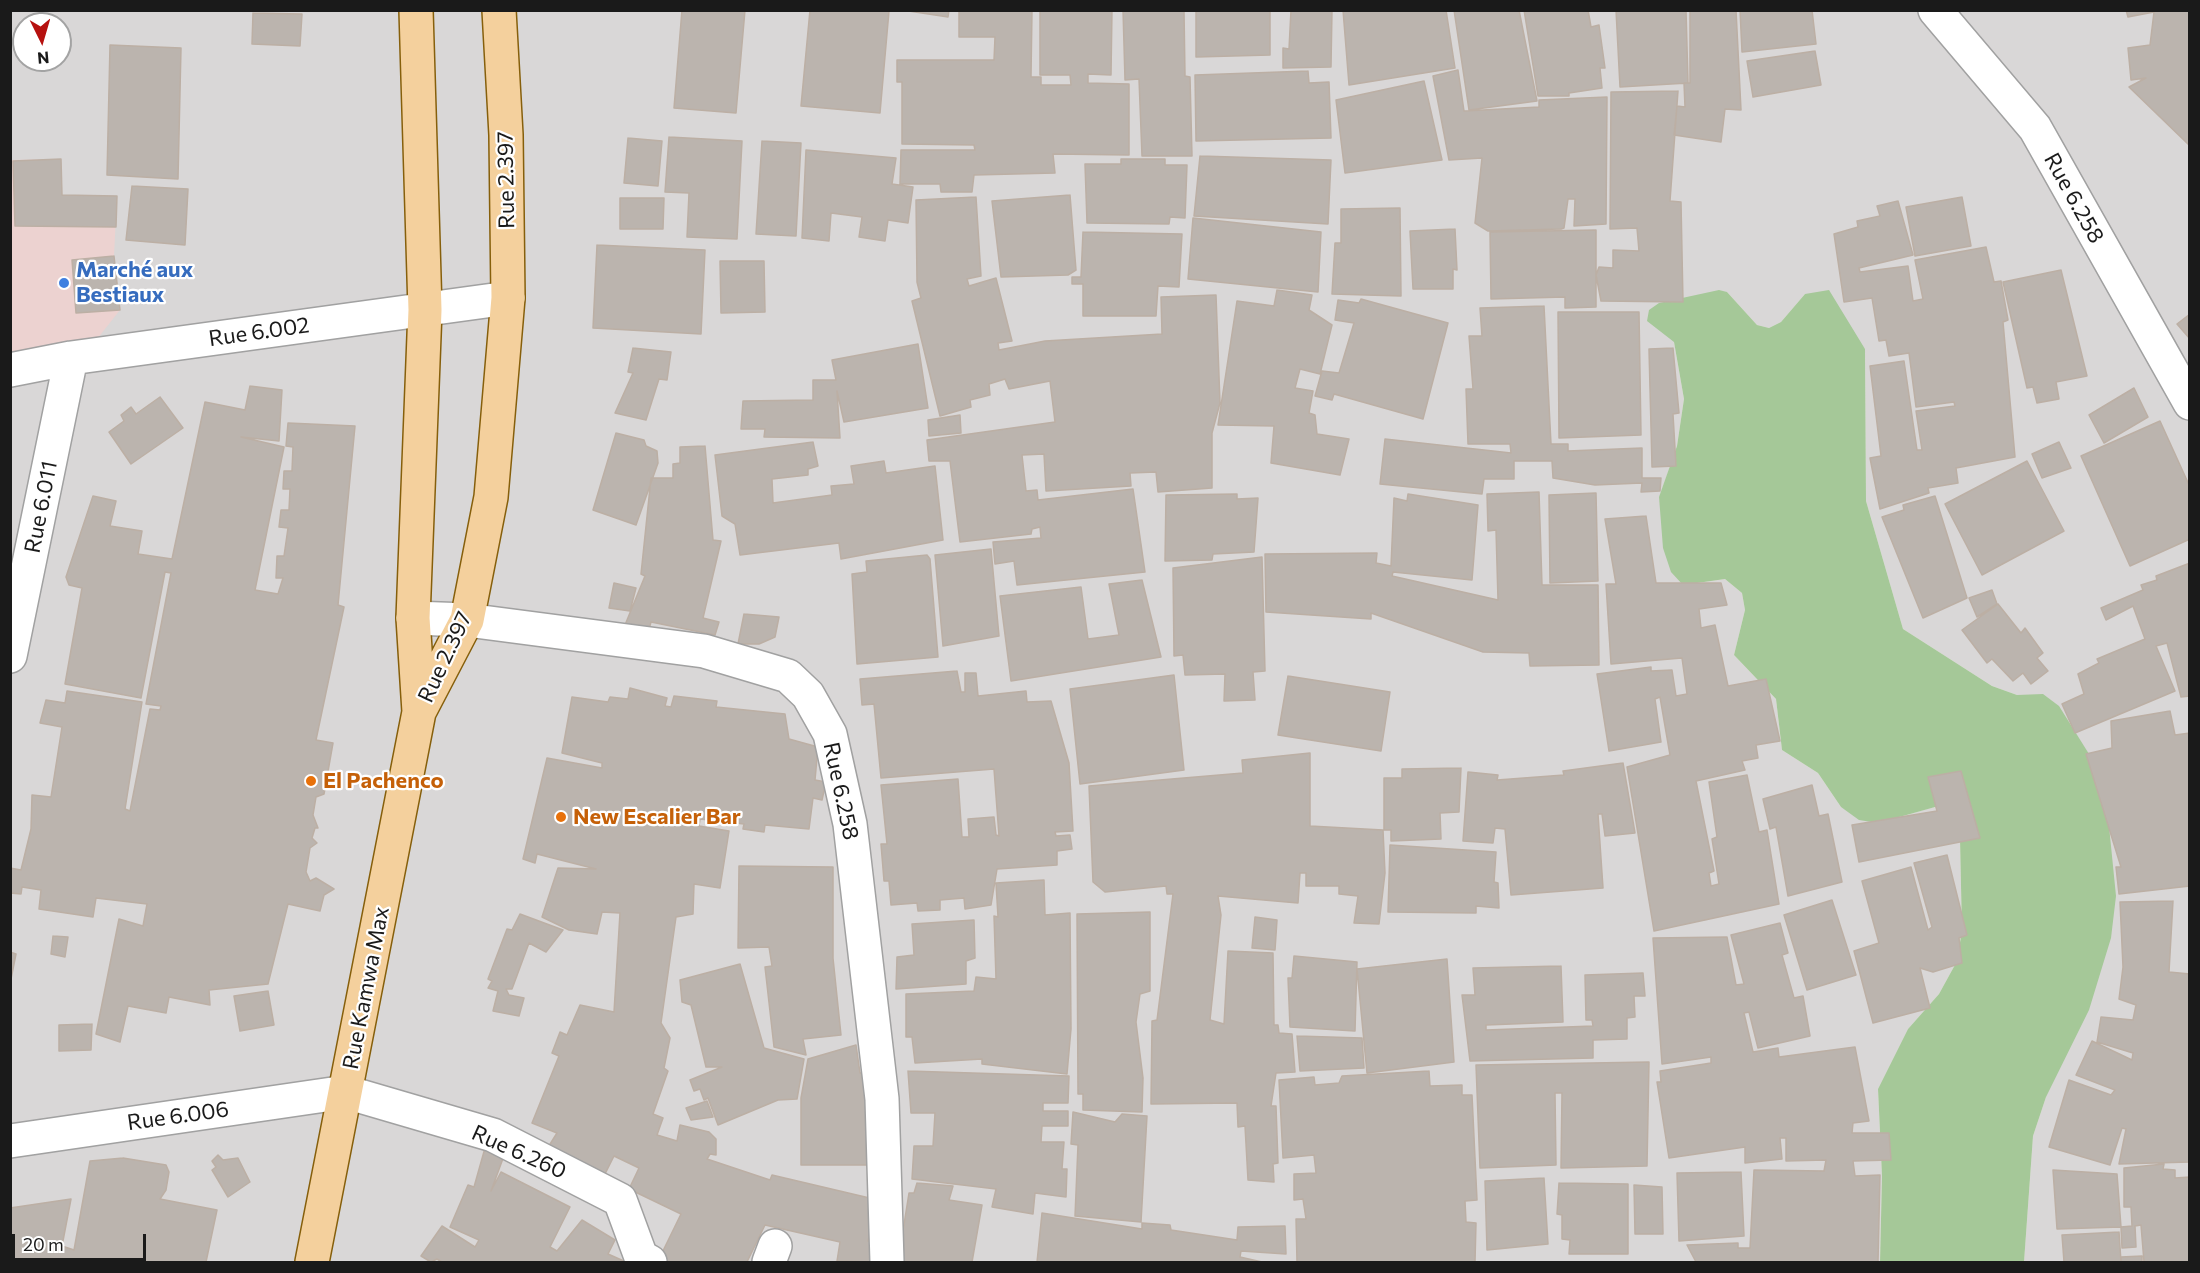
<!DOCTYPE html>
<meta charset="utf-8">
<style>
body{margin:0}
#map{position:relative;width:2200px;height:1273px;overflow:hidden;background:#ebe8e1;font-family:Commissioner,sans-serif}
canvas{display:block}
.frame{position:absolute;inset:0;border:12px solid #1a1a1a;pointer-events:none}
.north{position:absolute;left:12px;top:12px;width:60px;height:60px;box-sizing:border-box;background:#fff;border:2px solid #a3a3a3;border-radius:50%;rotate:175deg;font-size:16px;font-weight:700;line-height:24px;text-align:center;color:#1a1a1a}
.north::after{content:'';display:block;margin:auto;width:21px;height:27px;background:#b6110f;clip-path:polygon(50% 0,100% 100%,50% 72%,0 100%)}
.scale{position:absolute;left:12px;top:1234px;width:134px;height:27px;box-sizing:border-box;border:3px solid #1a1a1a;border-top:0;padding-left:8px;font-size:18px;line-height:21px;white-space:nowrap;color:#1a1a1a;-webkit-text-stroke:4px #fff;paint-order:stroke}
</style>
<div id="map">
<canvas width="2200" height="1273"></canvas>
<div class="frame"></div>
<div class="north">N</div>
<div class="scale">20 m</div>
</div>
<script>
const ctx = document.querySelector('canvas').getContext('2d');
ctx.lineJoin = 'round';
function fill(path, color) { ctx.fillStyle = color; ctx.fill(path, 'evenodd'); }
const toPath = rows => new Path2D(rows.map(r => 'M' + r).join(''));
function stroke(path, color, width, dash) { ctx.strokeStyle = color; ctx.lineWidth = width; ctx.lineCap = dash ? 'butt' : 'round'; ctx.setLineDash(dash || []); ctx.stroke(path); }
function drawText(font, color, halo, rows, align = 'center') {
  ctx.font = font + ' Commissioner,sans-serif'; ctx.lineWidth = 4.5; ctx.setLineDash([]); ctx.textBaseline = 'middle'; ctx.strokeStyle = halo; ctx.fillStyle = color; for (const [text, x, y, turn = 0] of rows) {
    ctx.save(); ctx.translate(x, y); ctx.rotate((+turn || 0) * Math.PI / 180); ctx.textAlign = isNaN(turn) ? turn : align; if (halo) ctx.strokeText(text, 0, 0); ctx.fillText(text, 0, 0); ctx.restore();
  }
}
const residential = toPath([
 [10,11,2189,11,2189,1262,2024,1262,2033,1136,2046,1097,2043,695,2017,695,1992,686,1903,629,1866,501,1865,349,1805,294,1781,322,1769,328,1757,325,1727,292,1674,342,1684,399,1677,446,1659,498,1684,585,1725,579,1742,593,1745,610,1734,655,1776,699,1782,750,1818,773,1841,807,1878,823,1934,807,1948,816,1960,839,1962,932,1956,963,1939,994,1908,1029,1878,1089,1882,1176,1880,1262,11,1262],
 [24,24,60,24,60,60,24,60]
]);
const commercial = toPath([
 [61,159,62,195,117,196,114,256,120,310,71,372,10,384,10,160]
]);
const forest = toPath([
 [1719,290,1727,292,1757,325,1769,328,1781,322,1805,294,1829,290,1865,349,1866,501,1903,629,1992,686,2017,695,2043,694,2059,706,2089,754,2109,826,2116,896,2111,938,2089,1010,2046,1097,2033,1136,2024,1262,1880,1262,1882,1176,1878,1089,1908,1029,1939,994,1956,963,1962,932,1960,839,1948,816,1935,807,1878,823,1859,820,1841,807,1818,773,1782,750,1776,699,1734,655,1745,610,1742,593,1725,579,1683,585,1671,572,1663,548,1659,497,1677,446,1684,399,1674,342,1647,321,1649,310,1659,303]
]);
const building = toPath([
 [682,10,745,10,736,113,674,108,682,10],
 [810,10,889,11,880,113,801,106,810,10],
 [902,10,949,10,948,17,902,10],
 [959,10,1032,10,1031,77,1041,77,1041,85,1071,85,1070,75,1040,75,1040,10,1112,10,1111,75,1088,74,1088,83,1129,84,1129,155,1053,154,1055,173,974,175,972,192,941,192,940,184,900,184,901,150,975,150,974,145,902,144,902,82,897,82,897,60,994,60,995,37,959,37,959,10],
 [1123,10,1184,10,1185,76,1190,77,1192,156,1142,156,1139,79,1125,80,1123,10],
 [1196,10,1270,10,1270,55,1196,57,1196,10],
 [1291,10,1332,10,1331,67,1283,68,1283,48,1289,49,1291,10],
 [1343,10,1446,10,1455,68,1349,85,1343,10],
 [1454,10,1519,10,1537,101,1469,110,1454,10],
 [1524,10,1588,10,1591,27,1599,25,1605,68,1600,68,1602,88,1569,93,1569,96,1538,96,1524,10],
 [1616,10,1686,10,1688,83,1620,87,1616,10],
 [1690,10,1736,10,1741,110,1725,109,1721,142,1674,135,1677,106,1685,107,1684,83,1690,83,1690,10],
 [1740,10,1812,10,1816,44,1742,52,1740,10],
 [2126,10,2190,10,2190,146,2129,87,2146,78,2131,80,2128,48,2150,45,2154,12,2128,17,2126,10],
 [253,13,302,14,300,46,252,44,253,13],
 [110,45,181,48,178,179,107,175,110,45],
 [1815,51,1821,85,1753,97,1747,61,1815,51],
 [1458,70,1464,111,1539,107,1539,100,1607,97,1606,224,1574,226,1575,199,1568,199,1564,228,1561,229,1488,231,1475,223,1482,158,1449,160,1433,76,1458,70],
 [1308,71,1309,83,1329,82,1331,138,1196,141,1195,75,1308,71],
 [1424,81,1442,160,1345,173,1336,100,1424,81],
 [1678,91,1670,201,1681,202,1683,302,1601,301,1596,275,1599,267,1613,268,1613,250,1639,251,1637,228,1610,229,1611,92,1678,91],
 [669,137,742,141,737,239,687,237,689,193,665,192,669,137],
 [628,138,662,141,658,186,624,183,628,138],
 [762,141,801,143,796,236,756,234,762,141],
 [806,150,896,158,892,184,913,187,908,223,888,220,885,241,859,237,862,217,831,213,829,241,802,238,806,150],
 [1200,156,1331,160,1328,224,1194,216,1200,156],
 [61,159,62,195,117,196,116,227,15,226,13,161,61,159],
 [1121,159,1165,159,1165,165,1187,165,1185,218,1170,217,1169,224,1087,223,1085,164,1121,164,1121,159],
 [132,186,188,189,185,245,126,240,132,186],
 [1070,195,1076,270,1068,275,1001,277,992,201,1070,195],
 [976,197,981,276,967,279,969,286,996,278,1012,341,998,343,999,350,1045,341,1162,334,1161,297,1216,295,1220,403,1212,433,1212,488,1158,492,1156,472,1130,473,1131,486,1046,491,1044,454,1022,455,1026,491,1037,490,1038,500,1133,489,1145,572,1017,585,1014,561,995,564,993,542,1041,538,1040,527,1032,529,1031,534,960,542,950,461,929,461,927,440,1055,422,1050,381,1009,389,1005,379,989,384,990,395,970,400,971,407,940,416,912,301,921,298,917,282,916,200,976,197],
 [1962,197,1971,246,1915,256,1906,207,1962,197],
 [620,198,664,198,663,229,620,229,620,198],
 [1898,201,1913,255,1859,268,1860,272,1908,266,1913,301,1923,299,1915,260,1986,247,1994,282,2001,281,2008,320,2003,322,2015,457,1956,468,1958,483,1928,488,1929,493,1880,509,1870,458,1881,456,1870,366,1904,361,1917,450,1922,450,1916,411,1955,406,1954,402,1916,407,1909,353,1889,356,1886,340,1879,341,1872,298,1844,302,1834,234,1858,227,1857,221,1880,216,1877,206,1898,201],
 [1400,208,1401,296,1332,294,1335,243,1341,243,1341,209,1400,208],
 [1193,218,1321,232,1318,292,1188,279,1193,218],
 [1455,229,1457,270,1453,269,1453,289,1413,289,1410,231,1455,229],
 [1596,230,1596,307,1565,308,1565,297,1491,299,1490,232,1596,230],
 [1083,232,1182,234,1179,287,1158,286,1156,316,1083,316,1083,284,1072,284,1072,277,1081,277,1083,232],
 [597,245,705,250,701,334,593,328,597,245],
 [114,256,120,310,76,313,72,260,114,256],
 [720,261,764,261,765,312,721,313,720,261],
 [2061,270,2087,376,2056,382,2059,399,2037,403,2033,387,2027,388,2003,282,2061,270],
 [1277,290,1312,295,1309,310,1332,325,1320,374,1300,369,1295,388,1313,391,1309,413,1315,415,1317,434,1349,439,1340,475,1271,463,1274,426,1218,425,1237,301,1274,306,1277,290],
 [1361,299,1448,323,1423,419,1334,394,1332,400,1315,396,1322,371,1339,373,1354,323,1335,320,1338,300,1359,303,1361,299],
 [1544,306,1551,444,1568,444,1568,451,1642,448,1642,478,1661,478,1660,491,1641,492,1642,483,1595,485,1553,478,1552,461,1514,461,1514,479,1484,479,1482,494,1380,484,1385,439,1511,453,1510,444,1468,444,1466,389,1473,389,1469,336,1482,336,1480,308,1544,306],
 [1558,312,1639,312,1641,435,1559,438,1558,312],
 [2190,314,2190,339,2177,324,2190,314],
 [918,344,928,408,844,422,837,391,840,438,764,437,765,429,741,429,743,401,813,400,813,380,836,380,832,360,918,344],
 [633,348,671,352,667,380,659,379,646,420,615,413,633,373,628,372,633,348],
 [1673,348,1679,413,1673,414,1676,466,1652,467,1649,349,1673,348],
 [250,386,282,390,279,441,241,437,284,447,255,590,278,594,283,578,276,578,277,556,284,556,288,528,279,527,281,510,289,510,290,489,283,489,284,471,292,471,293,447,286,446,288,423,355,426,338,605,344,607,316,740,333,743,324,794,316,797,313,815,318,828,315,828,312,838,317,843,310,848,306,872,310,881,316,878,334,889,324,895,320,911,288,904,268,984,209,990,210,1005,169,997,166,1013,128,1006,120,1042,96,1034,119,919,143,926,147,904,96,898,93,917,39,909,41,890,22,887,21,894,10,893,10,868,21,870,31,829,32,795,51,797,62,727,40,723,46,700,65,703,67,691,142,702,125,809,130,811,150,709,160,710,161,706,146,704,171,573,165,572,141,698,65,684,82,588,69,585,66,577,93,496,116,501,110,526,142,531,138,554,172,559,205,402,245,410,250,386],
 [2134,388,2148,417,2104,443,2089,415,2134,388],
 [160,397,183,428,131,464,109,432,124,421,121,415,131,407,136,414,160,397],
 [960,415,961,433,929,436,928,420,960,415],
 [2160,421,2190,487,2190,539,2130,566,2081,456,2160,421],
 [616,433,644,440,646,446,657,451,658,463,636,525,593,510,616,433],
 [813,442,818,466,808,469,808,475,772,479,773,503,832,495,831,486,854,484,851,466,884,461,886,473,935,466,943,540,841,559,839,543,740,555,735,524,722,516,715,455,813,442],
 [2059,442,2071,468,2042,478,2032,454,2059,442],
 [705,446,713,540,721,541,703,618,719,622,715,635,651,622,648,633,625,625,645,576,641,574,651,478,673,478,673,464,680,463,680,447,705,446],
 [2027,461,2064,531,1982,575,1945,504,2027,461],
 [1539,492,1542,585,1598,585,1599,665,1530,666,1529,653,1483,652,1371,613,1371,619,1266,612,1265,554,1377,553,1376,563,1391,566,1394,498,1407,501,1408,494,1478,505,1472,580,1393,572,1392,576,1498,600,1496,530,1488,531,1487,494,1539,492],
 [1596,493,1598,581,1550,583,1549,495,1596,493],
 [1237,494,1237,499,1258,498,1254,552,1213,554,1212,560,1165,561,1166,495,1237,494],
 [1935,496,1967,598,1923,618,1882,517,1904,510,1903,505,1935,496],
 [1646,516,1656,583,1721,583,1727,605,1699,609,1701,628,1715,625,1728,686,1766,679,1780,741,1756,745,1758,758,1742,761,1745,770,1696,781,1714,871,1709,873,1711,886,1719,884,1712,839,1717,837,1709,782,1747,775,1759,832,1767,830,1779,904,1654,931,1627,767,1670,755,1660,697,1655,699,1661,742,1609,751,1597,674,1651,667,1651,671,1672,670,1676,696,1687,694,1682,658,1611,664,1606,584,1616,584,1605,519,1646,516],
 [991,549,999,636,943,646,935,555,991,549],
 [927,555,930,559,938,657,857,664,852,574,867,572,866,561,927,555],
 [1262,557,1265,671,1253,672,1255,700,1224,701,1225,674,1185,675,1183,655,1174,656,1173,568,1262,557],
 [2190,563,2190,696,2181,697,2167,643,2156,646,2175,691,2075,733,2062,704,2084,694,2078,674,2099,663,2097,659,2145,639,2133,606,2106,620,2101,608,2143,590,2141,585,2157,580,2156,576,2190,563],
 [1142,580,1161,657,1011,681,1000,596,1081,587,1088,639,1119,635,1109,584,1142,580],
 [614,583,636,588,630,611,609,608,614,583],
 [1992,590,1997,604,1977,617,1969,598,1992,590],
 [1998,604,2021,633,2025,628,2043,653,2037,658,2048,671,2031,684,2023,673,2013,681,1992,659,1987,663,1962,630,1998,604],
 [744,614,779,617,775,637,759,644,738,644,744,614],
 [957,671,961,692,965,692,965,673,976,673,978,696,1026,691,1027,702,1051,701,1069,763,1073,831,1055,832,1056,836,1070,835,1072,849,1057,851,1057,865,997,869,991,905,965,909,964,898,940,900,940,910,918,911,917,903,891,905,889,881,884,881,881,844,887,844,881,785,958,779,962,837,969,837,968,819,994,817,996,835,999,836,994,769,881,778,874,704,862,705,860,679,957,671],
 [1174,675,1184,770,1080,784,1070,689,1174,675],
 [1288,676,1390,692,1381,751,1278,735,1288,676],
 [630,688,667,698,665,706,671,707,674,696,717,701,716,707,785,714,789,739,818,747,815,780,826,782,822,800,813,798,809,829,765,825,764,832,743,829,744,824,700,819,699,826,729,831,720,888,694,884,693,914,676,917,661,1023,670,1038,664,1068,668,1071,653,1114,663,1118,657,1135,677,1141,680,1125,709,1132,716,1139,716,1155,710,1154,707,1159,770,1180,772,1175,878,1200,868,1241,874,1243,871,1262,837,1261,840,1242,765,1225,747,1262,666,1262,659,1259,681,1214,629,1189,639,1168,614,1156,602,1180,547,1149,557,1133,532,1123,559,1056,552,1053,560,1032,567,1035,580,1005,614,1012,620,913,602,912,597,934,569,930,542,917,558,868,596,869,537,854,535,863,523,859,547,758,602,768,602,763,562,753,572,697,608,702,610,697,628,699,630,688],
 [2170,711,2175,735,2190,733,2190,886,2119,894,2116,867,2121,867,2086,754,2112,748,2111,721,2170,711],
 [1310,753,1310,826,1383,830,1385,873,1379,924,1354,923,1358,896,1339,894,1339,886,1306,886,1306,873,1300,873,1298,903,1218,896,1221,915,1210,1020,1224,1024,1228,951,1273,953,1274,1025,1278,1025,1279,1033,1292,1034,1295,1072,1276,1073,1271,1106,1276,1106,1278,1163,1273,1164,1274,1182,1248,1180,1245,1126,1238,1127,1237,1103,1151,1104,1152,1021,1157,1020,1173,894,1167,894,1166,886,1105,892,1093,882,1089,786,1243,773,1242,760,1310,753],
 [1623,763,1635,833,1605,836,1602,814,1598,814,1603,888,1511,895,1505,829,1495,828,1493,843,1463,841,1468,772,1498,775,1497,780,1564,775,1563,771,1623,763],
 [1461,768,1459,812,1440,813,1441,839,1391,841,1391,830,1384,830,1384,778,1402,778,1402,769,1461,768],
 [1961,771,1980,838,1859,862,1852,825,1937,811,1928,777,1961,771],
 [1812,785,1819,816,1828,814,1842,882,1788,896,1776,827,1770,829,1763,799,1812,785],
 [1390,845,1496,852,1494,882,1498,883,1499,908,1476,906,1476,913,1388,912,1390,845],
 [1947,855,1967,935,1959,938,1962,963,1933,972,1920,968,1930,1008,1873,1023,1854,951,1879,943,1862,881,1911,867,1928,930,1932,927,1914,863,1947,855],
 [739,866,833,867,833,958,841,1035,803,1039,806,1055,774,1047,765,967,772,966,769,947,738,948,739,866],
 [1044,880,1045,915,1070,913,1071,1029,1067,1074,982,1064,982,1059,915,1063,912,1037,906,1037,906,994,974,991,976,977,996,979,994,916,998,917,996,883,1044,880],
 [1832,900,1856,975,1807,990,1784,915,1832,900],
 [2173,901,2169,972,2190,974,2190,1162,2119,1164,2126,1129,2122,1128,2110,1165,2049,1147,2069,1080,2111,1095,2115,1090,2076,1075,2092,1041,2132,1060,2133,1053,2097,1042,2101,1017,2133,1020,2136,1005,2119,999,2123,967,2120,902,2173,901],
 [1150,912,1150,991,1140,994,1136,1022,1143,1078,1142,1112,1083,1110,1083,1094,1078,1094,1077,914,1150,912],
 [520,914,563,930,546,952,529,943,512,989,506,989,509,995,524,998,519,1016,493,1011,498,991,488,988,492,981,488,979,507,929,512,930,520,914],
 [1255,917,1277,920,1275,950,1252,948,1255,917],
 [974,920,975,958,966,961,966,984,896,989,897,957,914,955,912,924,974,920],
 [1780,923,1788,953,1782,955,1794,998,1803,996,1810,1036,1758,1048,1749,1012,1744,1013,1753,1052,1778,1048,1779,1057,1855,1047,1869,1121,1853,1123,1852,1133,1889,1133,1891,1160,1853,1161,1855,1176,1880,1175,1878,1262,1696,1262,1687,1245,1738,1243,1738,1248,1750,1248,1754,1170,1824,1171,1826,1160,1786,1161,1786,1138,1780,1138,1782,1159,1745,1163,1745,1147,1669,1158,1657,1082,1661,1082,1660,1071,1711,1063,1711,1057,1662,1064,1653,938,1727,937,1736,985,1744,984,1731,935,1780,923],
 [53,936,68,937,65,957,51,954,53,936],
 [10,952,16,954,10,984,10,952],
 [1294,956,1357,962,1355,1031,1290,1027,1288,978,1292,978,1294,956],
 [1447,959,1454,1062,1367,1073,1357,969,1447,959],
 [740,964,764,1048,804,1059,797,1099,778,1100,718,1125,708,1098,704,1100,700,1089,694,1091,690,1080,722,1067,706,1067,691,1005,682,1002,680,980,740,964],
 [1561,966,1563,1022,1486,1025,1486,1030,1593,1026,1592,1020,1586,1020,1585,975,1643,973,1645,996,1634,996,1635,1017,1627,1018,1627,1039,1593,1040,1593,1058,1470,1061,1462,995,1475,995,1473,968,1561,966],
 [268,991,274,1025,240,1031,234,996,268,991],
 [92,1024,91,1050,59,1051,59,1025,92,1024],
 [1297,1036,1362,1038,1364,1068,1300,1071,1297,1036],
 [856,1045,860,1073,868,1073,869,1165,801,1165,801,1098,808,1059,856,1045],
 [1649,1062,1647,1166,1561,1168,1562,1093,1555,1093,1556,1165,1480,1168,1476,1065,1649,1062],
 [908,1071,1069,1076,1068,1103,1043,1103,1043,1111,1068,1111,1068,1126,1042,1126,1041,1142,1064,1142,1062,1169,1067,1169,1066,1197,1035,1193,1033,1214,992,1207,996,1189,912,1179,914,1146,933,1146,935,1113,911,1113,908,1071],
 [1429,1071,1430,1086,1462,1085,1462,1095,1472,1095,1477,1200,1465,1201,1466,1222,1476,1223,1475,1262,1297,1262,1296,1219,1306,1219,1303,1199,1294,1200,1294,1174,1316,1173,1314,1155,1283,1158,1279,1080,1314,1077,1315,1085,1339,1083,1342,1076,1429,1071],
 [707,1101,713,1117,691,1120,686,1108,707,1101],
 [1073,1112,1115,1122,1122,1114,1147,1116,1141,1222,1075,1216,1078,1145,1071,1144,1073,1112],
 [485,1148,505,1153,491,1191,501,1172,570,1207,550,1247,557,1251,582,1220,615,1240,608,1254,626,1262,442,1262,437,1259,431,1262,421,1256,442,1226,475,1247,479,1240,450,1227,468,1185,474,1187,485,1148],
 [218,1155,223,1160,238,1158,250,1182,228,1197,212,1170,216,1167,212,1161,218,1155],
 [123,1158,166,1165,169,1172,166,1190,160,1199,217,1210,206,1262,10,1262,10,1208,71,1199,62,1246,74,1250,90,1161,123,1158],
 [2164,1164,2163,1169,2175,1170,2175,1178,2190,1177,2190,1262,2144,1262,2141,1225,2135,1226,2136,1247,2122,1248,2121,1227,2132,1226,2131,1207,2124,1207,2124,1168,2164,1164],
 [2053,1170,2117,1174,2121,1227,2057,1229,2053,1170],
 [1741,1172,1744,1236,1679,1241,1677,1173,1741,1172],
 [1544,1178,1548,1244,1487,1250,1485,1181,1544,1178],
 [917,1183,953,1186,949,1200,982,1205,972,1262,898,1262,909,1193,914,1193,917,1183],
 [1559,1183,1628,1184,1628,1254,1569,1254,1570,1240,1562,1239,1562,1215,1557,1214,1559,1183],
 [1634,1185,1662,1187,1663,1234,1635,1234,1634,1185],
 [1042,1213,1142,1229,1142,1223,1170,1225,1171,1230,1237,1240,1238,1227,1285,1226,1286,1254,1241,1251,1240,1257,1262,1262,1037,1262,1042,1213],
 [2119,1232,2121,1262,2064,1262,2062,1235,2119,1232],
 [2142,1256,2142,1262,2121,1262,2121,1257,2142,1256]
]);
const minor = toPath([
 [1935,10,2035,128,2190,403],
 [10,370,71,358,508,298],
 [413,618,467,620,704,651,788,676,808,695,830,734,850,824,882,1099,887,1262],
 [10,656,71,358],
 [10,1141,346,1092,493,1135,620,1200,641,1257,650,1262],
 [769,1262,775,1246]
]);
const major = toPath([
 [419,712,467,620,491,497,508,298,506,135,499,10],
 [312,1262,419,712,413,618,425,310,416,10]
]);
const markers = [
 [64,283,6,"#3f7fe0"],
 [311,781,6,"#e8710a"],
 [561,817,6,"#e8710a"]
];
const streetNames = [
 ["Rue 2.397",506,180,-91],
 ["Rue 6.258",2074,198,61],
 ["Rue 6.002",259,332,-8],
 ["Rue 6.011",41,507,-79],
 ["Rue 2.397",445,657,-65],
 ["Rue 6.258",841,791,78],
 ["Rue Kamwa Max",366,988,-79],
 ["Rue 6.006",178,1116,-8],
 ["Rue 6.260",519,1152,24]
];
const shopNames = [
 ["Marché aux",76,270],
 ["Bestiaux",76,295]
];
const foodNames = [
 ["El Pachenco",323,781],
 ["New Escalier Bar",573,817]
];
fill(residential, '#d9d7d7');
fill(commercial, '#ecd2d0');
fill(forest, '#a5c898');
fill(building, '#bbb4ae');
stroke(building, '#bcafa4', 1.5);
stroke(minor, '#a1a1a1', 36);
stroke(major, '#865f0b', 36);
stroke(minor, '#fff', 33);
stroke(major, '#f4d09d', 33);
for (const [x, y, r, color] of markers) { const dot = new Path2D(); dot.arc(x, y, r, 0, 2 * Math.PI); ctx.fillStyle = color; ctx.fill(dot); stroke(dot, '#fff', 2); }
drawText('22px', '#1a1a1a', '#fff', streetNames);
drawText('bold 22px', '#366cbe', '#fff', shopNames, 'left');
drawText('bold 22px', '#c56008', '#fff', foodNames, 'left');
</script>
